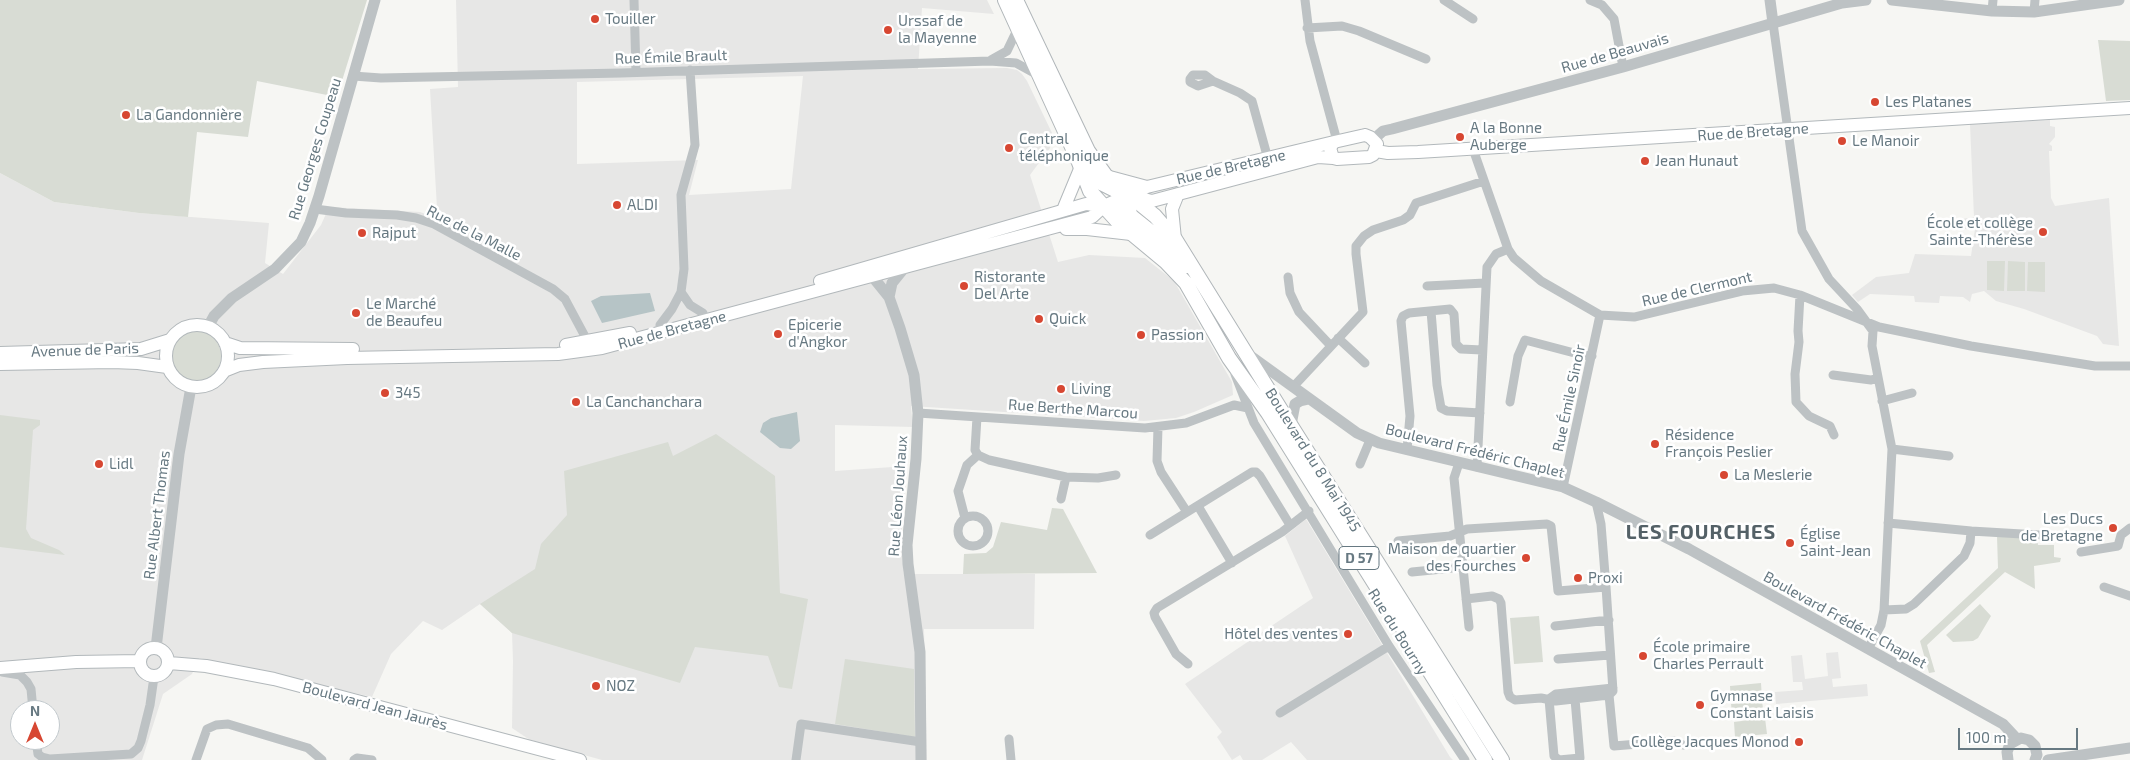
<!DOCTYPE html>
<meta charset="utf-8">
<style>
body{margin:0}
#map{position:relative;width:2130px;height:760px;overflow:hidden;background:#f6f6f3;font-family:"Exo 2",sans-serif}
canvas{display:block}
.north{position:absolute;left:10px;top:700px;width:50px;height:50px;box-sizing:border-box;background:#fff;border:1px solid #c2c9cd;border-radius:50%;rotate:0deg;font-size:14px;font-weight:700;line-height:20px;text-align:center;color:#677982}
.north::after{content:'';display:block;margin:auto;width:18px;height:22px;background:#d74732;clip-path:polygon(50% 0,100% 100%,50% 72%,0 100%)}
.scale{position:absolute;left:1958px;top:728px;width:120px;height:22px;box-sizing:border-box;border:2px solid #677982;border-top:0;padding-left:6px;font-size:15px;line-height:18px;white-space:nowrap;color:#677982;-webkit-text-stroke:4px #fff;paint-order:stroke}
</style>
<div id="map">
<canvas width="2130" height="760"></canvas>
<div class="north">N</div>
<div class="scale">100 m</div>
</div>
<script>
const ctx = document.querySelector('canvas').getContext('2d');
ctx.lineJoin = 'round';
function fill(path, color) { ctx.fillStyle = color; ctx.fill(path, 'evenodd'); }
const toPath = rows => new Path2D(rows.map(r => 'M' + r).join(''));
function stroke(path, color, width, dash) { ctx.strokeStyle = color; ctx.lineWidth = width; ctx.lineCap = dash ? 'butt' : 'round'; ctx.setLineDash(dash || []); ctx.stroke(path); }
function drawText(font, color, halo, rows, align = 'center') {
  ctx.font = font + ' "Exo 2",sans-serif'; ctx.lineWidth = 5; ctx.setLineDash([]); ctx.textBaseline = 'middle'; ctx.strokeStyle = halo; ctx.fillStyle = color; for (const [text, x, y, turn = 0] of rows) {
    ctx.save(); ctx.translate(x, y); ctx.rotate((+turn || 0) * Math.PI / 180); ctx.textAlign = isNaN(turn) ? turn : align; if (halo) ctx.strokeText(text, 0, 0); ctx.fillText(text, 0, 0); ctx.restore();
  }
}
const built = toPath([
 [456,0,987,0,994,14,922,8,918,69,1007,68,1017,70,1022,74,1027,81,1052,133,1050,148,1030,175,1058,262,1089,255,1145,258,1174,281,1232,382,1233,395,1194,412,1176,418,1144,421,911,406,913,427,835,425,835,471,907,466,901,543,904,574,1035,574,1034,629,924,629,927,760,602,760,530,740,512,728,513,661,512,633,480,604,442,630,423,621,391,654,372,697,199,658,192,674,163,694,142,760,0,760,0,173,54,202,139,213,269,223,265,263,283,274,321,225,329,207,420,212,444,221,437,208,430,89,458,87],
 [803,76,791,189,689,195,698,160,577,164,577,82],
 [20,710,50,710,50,740,20,740],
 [2050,120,2050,126,2055,127,2055,137,2049,144,2052,146,2052,151,2049,151,2051,198,2055,206,2109,198,2119,346,2103,344,2097,336,2024,309,1996,301,1984,291,1972,294,1970,302,1963,297,1940,296,1939,303,1915,302,1914,296,1870,294,1858,302,1852,295,1876,277,1909,273,1915,254,1971,256,1975,229,1962,229,1962,219,1974,217,1970,124],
 [1306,519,1450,757,1453,760,1307,760,1291,742,1262,760,1243,760,1240,755,1232,760,1217,737,1222,732,1185,684,1313,598,1285,536],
 [1838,652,1841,678,1832,679,1833,687,1867,684,1868,696,1776,704,1775,692,1803,690,1802,682,1793,682,1791,656,1802,655,1805,679,1828,676,1826,653]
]);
const green = toPath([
 [0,0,367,0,337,97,257,81,248,137,197,132,188,217,139,213,54,202,0,173],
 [2098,40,2130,41,2130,100,2106,101],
 [1987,261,2005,261,2004,291,1987,290],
 [2008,261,2025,262,2025,291,2007,291],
 [2028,262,2045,262,2045,292,2027,291],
 '171 356a25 25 0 1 1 50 0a25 25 0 1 1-50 0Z',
 [0,415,40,420,40,425,33,430,26,529,31,538,59,550,65,555,0,547],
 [716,434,775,476,780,593,808,599,792,689,779,687,768,656,695,647,680,683,512,633,480,604,535,569,541,544,567,515,564,471,668,442,673,456],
 [1052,508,1063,509,1097,573,963,574,964,554,986,553,993,547,1001,522,1047,530],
 [1997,536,2037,538,2038,545,2054,545,2054,557,2061,558,2060,562,2034,566,2035,589,2005,572,1927,645,1935,672,1929,673,1920,641,1998,568],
 [1980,604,1991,616,1978,638,1973,641,1953,642,1946,635],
 [1539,616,1543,662,1514,664,1510,618],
 [845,659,914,669,915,737,835,724],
 [1761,683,1762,699,1731,702,1730,686],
 [1762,701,1764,716,1733,720,1731,704],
 [1765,718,1767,734,1735,737,1734,722]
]);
const water = toPath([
 [650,293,655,311,602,323,591,301,601,296],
 [797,412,800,441,791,449,780,448,760,432,763,423,771,418]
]);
const minor = toPath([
 [634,0,636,72],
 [1305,0,1310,41,1337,141],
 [1444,0,1473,19],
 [1590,0,1602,5,1614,19,1623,67],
 [1992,11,1993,0],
 [2034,12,2035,0],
 [1773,23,1802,231,1829,279,1857,309,1873,331,1872,346,1892,449,1884,610,1881,625,1868,649],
 [1307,28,1342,26,1359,31,1426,59],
 [991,60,1007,51,1018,28],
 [353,76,381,78,621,73,990,61,1016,63,1038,75],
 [1213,81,1198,86,1190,82,1190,79,1193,75,1205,75,1213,81,1240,93,1252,101,1268,159],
 [1473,149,1508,249,1514,258,1541,281,1600,315,1634,317,1742,291,1774,288,1800,295,1879,327,1971,346,2095,366,2130,366],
 [315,209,346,213,397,215,416,218,434,224,553,289,565,299,588,342],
 [1288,277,1290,293,1299,312,1331,346],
 [1427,286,1485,283],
 [681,292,690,305,703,313],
 [1800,295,1798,331,1799,342,1795,374,1796,402,1809,416,1830,426,1834,435],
 [1431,311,1437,385,1441,408,1447,411,1480,413],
 [660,325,672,309,681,292,684,269,681,195,695,145,690,70],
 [1338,338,1365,363],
 [1235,374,1254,423,1389,646,1465,760],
 [1833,375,1871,380,1878,378],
 [1293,387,1363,312,1356,254,1356,246,1364,236,1373,230,1403,220,1410,215,1416,203,1484,181],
 [1882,401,1912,393],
 [1510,402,1518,356,1525,340,1582,355,1592,356],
 [918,413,1145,428,1186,423,1234,405,1248,408],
 [977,417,975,450,978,455,989,460,1066,477,1098,478,1116,475],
 [1158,427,1157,461,1161,472,1187,512],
 [1892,449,1949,456],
 [1407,450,1410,416,1401,321,1403,316,1409,313,1450,309,1454,314,1456,344,1461,349,1482,350],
 [1459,463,1454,478,1469,627],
 [1360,464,1370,440],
 [1477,467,1487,267,1496,254,1508,249],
 [1563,487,1600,315],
 [1061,499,1066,477],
 [1198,506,1232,563],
 '958 531a15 15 0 1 1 30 0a15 15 0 1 1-30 0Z',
 [965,518,958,491,967,465,978,455],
 [1971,531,2039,535],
 [1150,535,1252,472,1256,472,1260,476,1290,525],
 [1398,541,1450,536,1467,529,1547,524,1551,526,1558,591,1606,587],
 [2081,552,2118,546,2121,535,2130,528],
 [1412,572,1463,567],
 [2104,587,2130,596],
 [1466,599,1492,596,1499,599,1501,603,1508,692,1510,697,1515,700,1541,698,1556,701,1609,695,1613,691,1606,587,1601,524,1596,502],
 [1884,610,1906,609,1914,604,1964,556,1970,543,1971,531,1888,523],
 [1555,626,1609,620],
 [1558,659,1610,655],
 [1188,664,1176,654,1155,617,1154,613,1157,608,1282,532,1309,511],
 [2,672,20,675,27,682,31,689,33,710],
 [1609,695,1614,746,1674,741,1683,745],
 [1549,699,1554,756,1559,760,1580,758,1575,699],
 [1549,699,1556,694,1613,688],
 [1280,713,1389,646],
 [1009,739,1011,760],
 [36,740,38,754,42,757,50,759,131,754,138,748,141,741,150,705,154,677],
 [196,760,207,729,216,725,228,724,308,748,322,760],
 [354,760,357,758,372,760],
 [796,760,801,724,921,742]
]);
const tertiary = toPath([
 [1770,0,1773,23],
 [1892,0,1992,11,2034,12,2119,0],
 [1374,139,1383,131,1392,129,1623,67,1842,3,1866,0],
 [872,276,889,297,900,328,914,375,918,413,916,459,907,545,908,564,920,652,921,760],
 [889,297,892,283,905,267],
 [208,327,214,316,232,298,275,269,301,242,310,223,319,196,375,0],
 [1249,355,1357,433,1379,443,1563,487,1596,502,1689,549,2003,724,2017,739],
 [1291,425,1295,404,1300,401,1309,399],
 [156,648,179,454,191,387],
 [2008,760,2007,752,2010,744,2021,738,2029,740,2035,746,2037,755,2035,760],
 [2048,760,2130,748]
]);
const secondary = toPath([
 [1365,135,1370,137,1377,144,1373,155,1369,157,1337,159,1333,158,1330,148,1334,142,1365,135],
 [1376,151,1388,153,1418,152,2130,108],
 [1106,176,1147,187],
 [1132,196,1152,201,1318,157,1333,158],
 [1063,210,1080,169],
 [1066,229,1087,229,1131,234,1130,195],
 [1175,239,1172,209,1178,194],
 [820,281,1086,204,1104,206],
 '166 356a31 31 0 1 1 62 0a31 31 0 1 1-62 0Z',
 [225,343,240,348,353,349],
 [566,345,630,333],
 [0,353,141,349,170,340],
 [0,364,112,362,138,363,167,367],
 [224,371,239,365,263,362,347,358,558,354,602,348,1092,217,1104,206,1147,187,1334,142],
 '140 662a14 14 0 1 1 28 0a14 14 0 1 1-28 0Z',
 [169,663,206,666,274,679,580,760],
 [0,668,76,662,140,661]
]);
const primary = toPath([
 [1005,0,1078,160,1090,191,1118,222,1165,261,1186,283,1229,358,1268,413,1485,760],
 [1016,0,1088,151,1106,176,1155,216,1175,239,1281,410,1502,760],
 [1083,166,1097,181,1117,191],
 [1104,206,1121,208,1151,232,1187,266]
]);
const markers = [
 [595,19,5,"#d74732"],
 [888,30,5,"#d74732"],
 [1875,102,5,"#d74732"],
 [126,115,5,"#d74732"],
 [1460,137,5,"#d74732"],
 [1842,141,5,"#d74732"],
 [1009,148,5,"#d74732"],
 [1645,161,5,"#d74732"],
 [617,205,5,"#d74732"],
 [2043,232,5,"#d74732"],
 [362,233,5,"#d74732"],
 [964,286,5,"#d74732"],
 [356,313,5,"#d74732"],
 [1039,319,5,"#d74732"],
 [778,334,5,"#d74732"],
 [1141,335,5,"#d74732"],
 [1061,389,5,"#d74732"],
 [385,393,5,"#d74732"],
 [576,402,5,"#d74732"],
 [1655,444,5,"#d74732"],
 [99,464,5,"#d74732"],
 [1724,475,5,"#d74732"],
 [2113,528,5,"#d74732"],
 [1790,543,5,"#d74732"],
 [1526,558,5,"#d74732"],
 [1578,578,5,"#d74732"],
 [1348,634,5,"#d74732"],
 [1643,656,5,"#d74732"],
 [596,686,5,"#d74732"],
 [1700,705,5,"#d74732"],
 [1799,742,5,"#d74732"]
];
const shields = [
 [1359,558,40]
];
const shieldNames = [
 ["D 57",1359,558]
];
const poiNames = [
 ["Touiller",605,19],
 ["Urssaf de",898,21],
 ["la Mayenne",898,38],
 ["Les Platanes",1885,102],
 ["La Gandonnière",136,115],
 ["A la Bonne",1470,128],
 ["Auberge",1470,145],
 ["Central",1019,139],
 ["téléphonique",1019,156],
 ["Le Manoir",1852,141],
 ["Jean Hunaut",1655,161],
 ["ALDI",627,205],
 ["École et collège",2033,223,"right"],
 ["Sainte-Thérèse",2033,240,"right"],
 ["Rajput",372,233],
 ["Ristorante",974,277],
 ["Del Arte",974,294],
 ["Le Marché",366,304],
 ["de Beaufeu",366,321],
 ["Quick",1049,319],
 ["Epicerie",788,325],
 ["d'Angkor",788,342],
 ["Passion",1151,335],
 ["Living",1071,389],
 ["345",395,393],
 ["La Canchanchara",586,402],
 ["Résidence",1665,435],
 ["François Peslier",1665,452],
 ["Lidl",109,464],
 ["La Meslerie",1734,475],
 ["Les Ducs",2103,519,"right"],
 ["de Bretagne",2103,536,"right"],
 ["Église",1800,534],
 ["Saint-Jean",1800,551],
 ["Maison de quartier",1516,549,"right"],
 ["des Fourches",1516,566,"right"],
 ["Proxi",1588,578],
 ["Hôtel des ventes",1338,634,"right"],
 ["École primaire",1653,647],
 ["Charles Perrault",1653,664],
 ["NOZ",606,686],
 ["Gymnase",1710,696],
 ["Constant Laisis",1710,713],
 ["Collège Jacques Monod",1789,742,"right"]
];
const streetNames = [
 ["Rue de Beauvais",1615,53,-16],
 ["Rue Émile Brault",671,57,-2],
 ["Rue de Bretagne",1753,132,-4],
 ["Rue Georges Coupeau",315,149,-73],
 ["Rue de Bretagne",1231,167,-13],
 ["Rue de la Malle",474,233,27],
 ["Rue de Clermont",1697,289,-13],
 ["Rue de Bretagne",672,330,-15],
 ["Avenue de Paris",85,350,-2],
 ["Rue Émile Sinoir",1569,398,-78],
 ["Rue Berthe Marcou",1073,409,4],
 ["Boulevard Frédéric Chaplet",1475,451,14],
 ["Boulevard du 8 Mai 1945",1313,460,58],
 ["Rue Léon Jouhaux",898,496,-86],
 ["Rue Albert Thomas",157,515,-83],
 ["Boulevard Frédéric Chaplet",1845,620,29],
 ["Rue du Bourny",1398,632,58],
 ["Boulevard Jean Jaurès",375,706,15]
];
const districtNames = [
 ["LES FOURCHES",1701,532]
];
fill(built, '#e7e7e6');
fill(green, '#d8dcd4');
fill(water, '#b6c4c6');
stroke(secondary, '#b2b8bb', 14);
stroke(primary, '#b0b6b9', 16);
stroke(minor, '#bdc2c4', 9);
stroke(tertiary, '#bdc2c4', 11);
stroke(secondary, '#fff', 12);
stroke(primary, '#fff', 14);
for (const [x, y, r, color] of markers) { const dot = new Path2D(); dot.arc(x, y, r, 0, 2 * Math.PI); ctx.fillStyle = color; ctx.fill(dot); stroke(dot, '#fff', 2); }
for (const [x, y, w] of shields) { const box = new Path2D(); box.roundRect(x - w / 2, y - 11.5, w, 23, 4); ctx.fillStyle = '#fff'; ctx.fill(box); stroke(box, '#677982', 1); }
drawText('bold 14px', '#677982', null, shieldNames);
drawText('15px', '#677982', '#fff', poiNames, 'left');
drawText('15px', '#677982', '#fff', streetNames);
ctx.letterSpacing = '1px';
drawText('bold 20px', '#546167', '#fff', districtNames);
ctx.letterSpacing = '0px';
</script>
